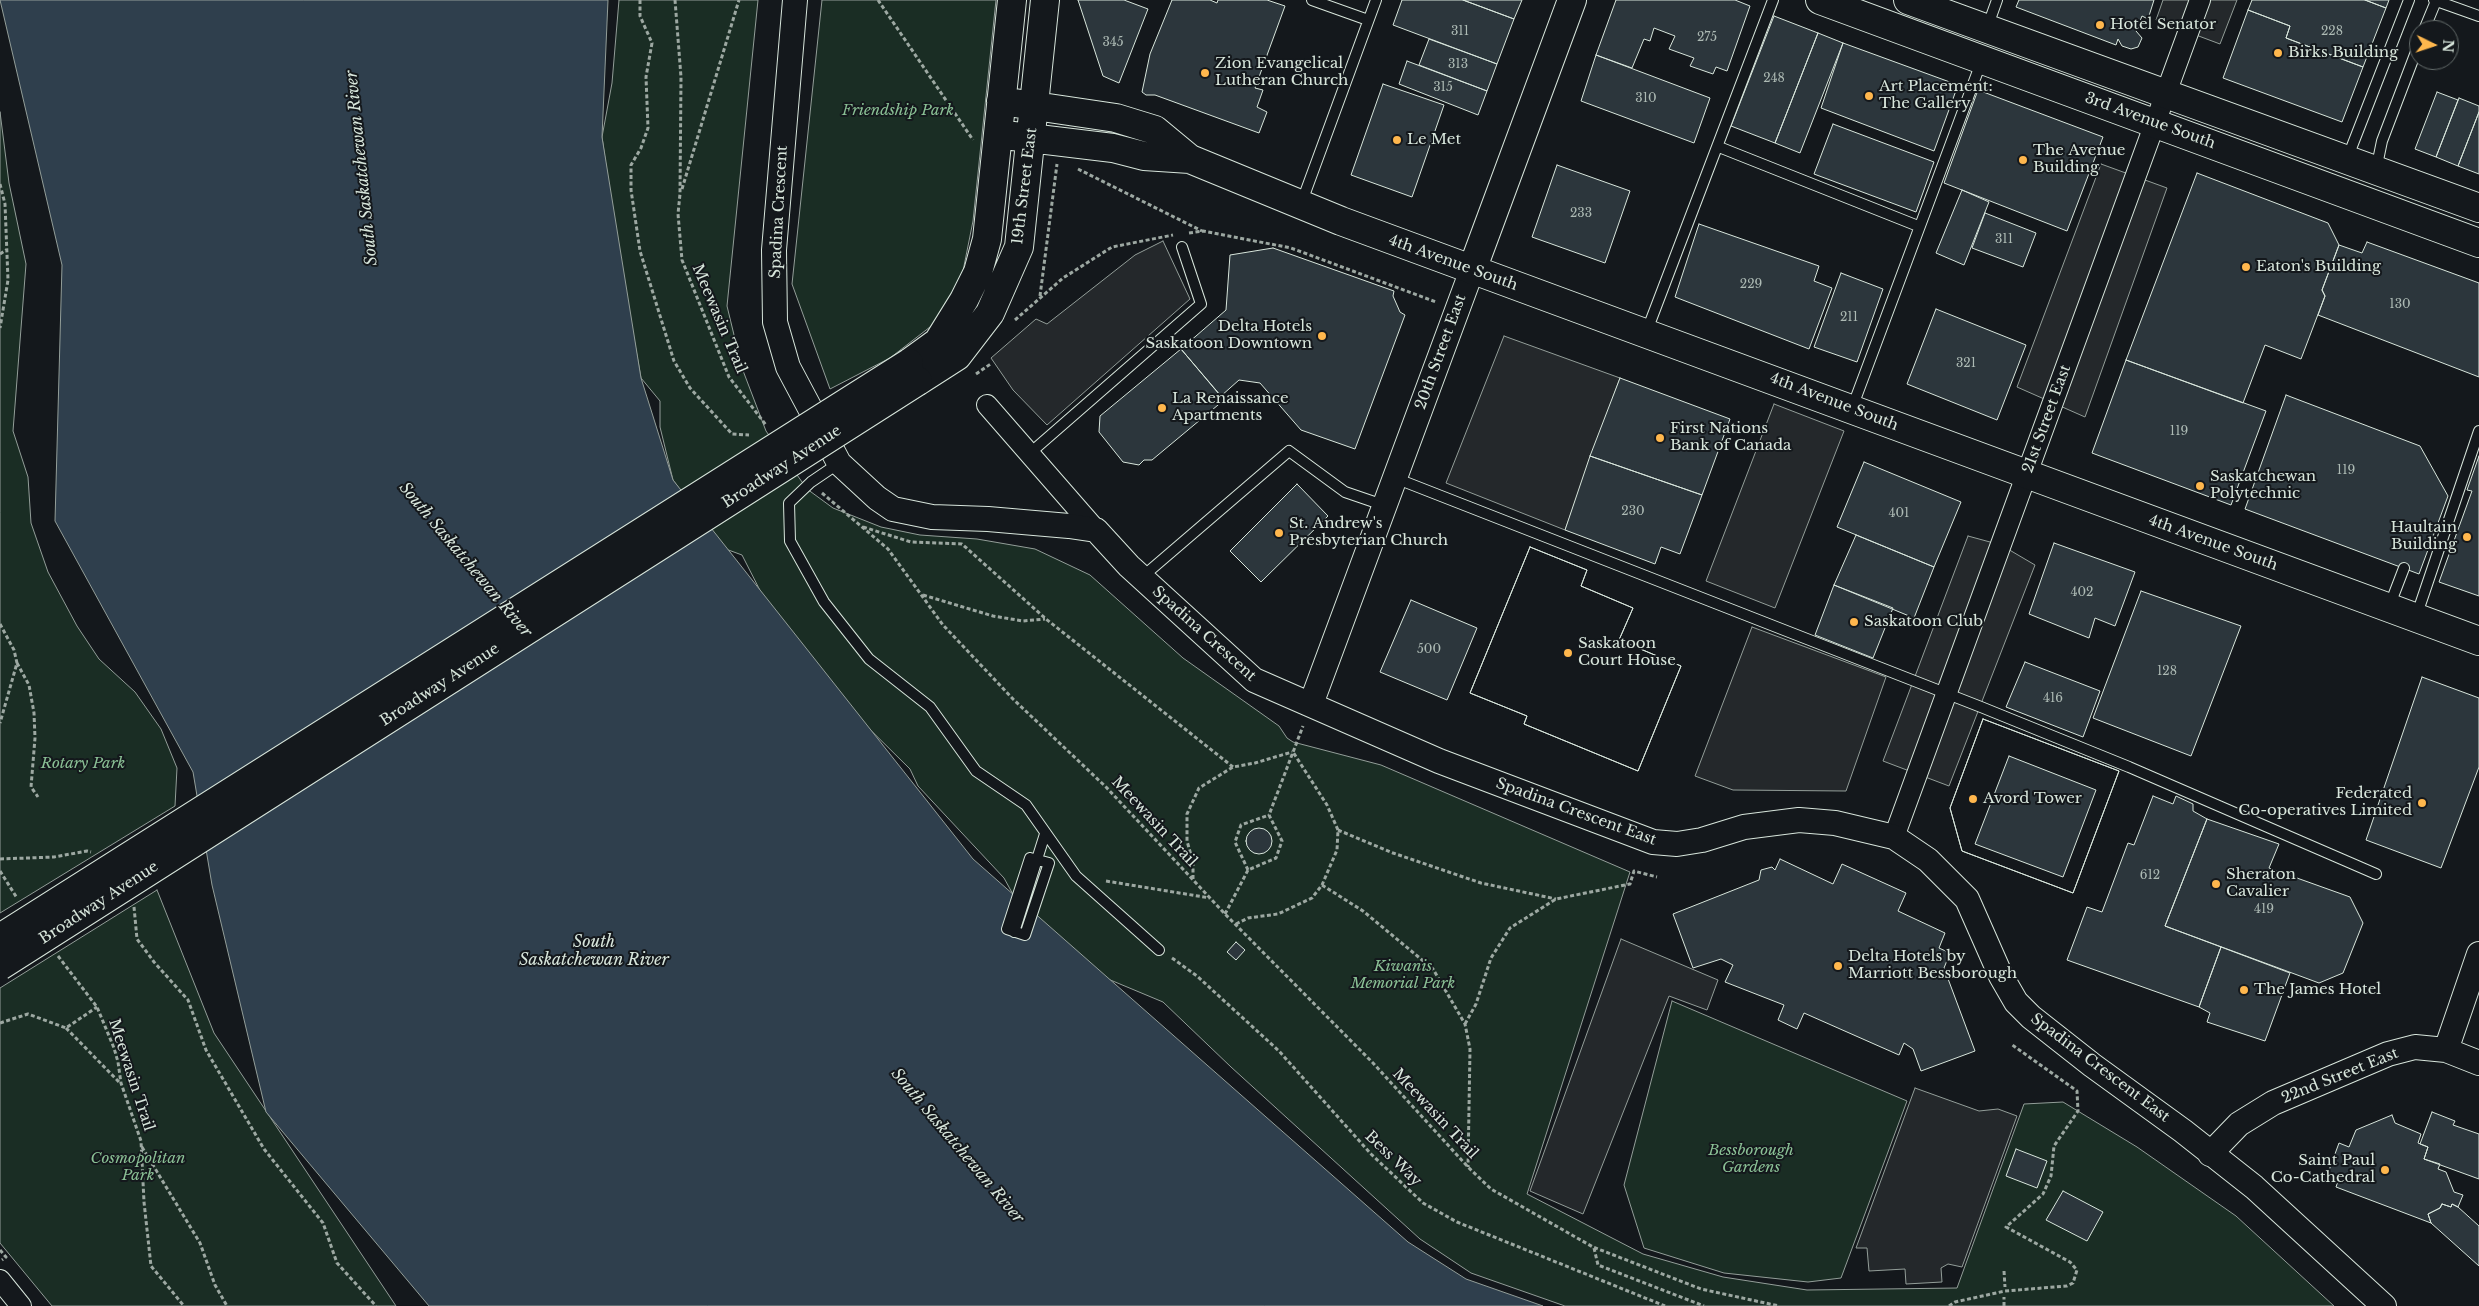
<!DOCTYPE html>
<style>
body{margin:0}
#map{position:relative;width:2479px;height:1306px;overflow:hidden;background:#14181c;font-family:"Libre Baskerville",serif}
canvas{display:block}
.north{position:absolute;left:2409px;top:20px;width:50px;height:50px;box-sizing:border-box;background:#14181c;border:1px solid #626a69;border-radius:50%;rotate:94deg;font-size:14px;font-weight:700;line-height:20px;text-align:center;color:#d8e6dc}
.north::after{content:'';display:block;margin:auto;width:18px;height:22px;background:#ffb74d;clip-path:polygon(50% 0,100% 100%,50% 72%,0 100%)}
</style>
<div id="map">
<canvas width="2479" height="1306"></canvas>
<div class="north">N</div>
</div>
<script>
const ctx = document.querySelector('canvas').getContext('2d');
ctx.lineJoin = 'round';
function fill(path, color) { ctx.fillStyle = color; ctx.fill(path, 'evenodd'); }
const toPath = rows => new Path2D(rows.map(r => 'M' + r).join(''));
function stroke(path, color, width, dash) { ctx.strokeStyle = color; ctx.lineWidth = width; ctx.lineCap = dash ? 'butt' : 'round'; ctx.setLineDash(dash || []); ctx.stroke(path); }
function drawText(font, color, halo, rows, align = 'center') {
  ctx.font = font + ' "Libre Baskerville",serif'; ctx.lineWidth = 4; ctx.setLineDash([]); ctx.textBaseline = 'middle'; ctx.strokeStyle = halo; ctx.fillStyle = color; for (const [text, x, y, turn = 0] of rows) {
    ctx.save(); ctx.translate(x, y); ctx.rotate((+turn || 0) * Math.PI / 180); ctx.textAlign = isNaN(turn) ? turn : align; if (halo) ctx.strokeText(text, 0, 0); ctx.fillText(text, 0, 0); ctx.restore();
  }
}
const green = toPath([
 [619,0,758,0,727,306,742,368,766,431,807,489,833,508,881,527,920,535,977,539,1035,549,1090,575,1183,658,1279,726,1287,738,1293,742,1381,765,1630,872,1527,1194,1643,1254,1723,1277,1807,1290,1957,1288,2024,1104,2063,1102,2137,1147,2236,1216,2334,1306,1565,1306,1471,1273,1420,1239,1231,1067,1163,1002,1096,974,1015,898,1004,878,918,786,910,769,828,688,769,608,742,555,723,548,673,480,660,427,660,401,641,378,616,239,602,137,612,83,619,0],
 [822,0,996,0,973,221,961,281,939,320,890,358,830,389,792,284,822,0],
 [0,112,9,183,26,264,13,431,28,477,31,523,48,572,77,626,99,659,135,692,161,729,177,768,175,806,0,913,0,112],
 [157,890,214,1033,396,1306,52,1306,0,1243,0,988,157,890],
 [1672,1001,1907,1101,1841,1278,1808,1282,1724,1273,1644,1248,1624,1185,1672,1001]
]);
const parking = toPath([
 [2163,0,2237,0,2220,44,2156,20,2163,0],
 [2101,164,2167,188,2085,417,2017,387,2101,164],
 [1163,241,1190,299,1047,425,1013,390,991,358,1036,319,1047,324,1135,255,1163,241],
 [1504,336,1620,378,1565,530,1446,483,1504,336],
 [1774,404,1844,431,1775,608,1706,581,1774,404],
 [1968,536,2001,545,2035,565,1949,786,1883,761,1968,536],
 [1752,627,1886,677,1846,791,1733,790,1695,776,1752,627],
 [1621,939,1718,980,1707,1010,1669,996,1583,1214,1530,1191,1621,939],
 [1915,1088,1979,1111,1998,1109,2017,1116,1962,1267,1948,1264,1941,1268,1942,1282,1906,1284,1905,1269,1869,1271,1867,1248,1856,1248,1915,1088]
]);
const water = toPath([
 [0,0,608,0,602,137,641,378,673,480,973,859,1408,1242,1466,1279,1543,1306,429,1306,266,1112,212,885,193,772,55,521,62,265,0,0]
]);
const building = toPath([
 [1078,0,1124,0,1148,9,1119,83,1103,76,1078,0],
 [1172,0,1210,0,1217,3,1218,0,1267,0,1285,6,1255,88,1263,90,1257,107,1267,112,1259,133,1155,95,1146,95,1142,92,1150,54,1172,0],
 [1402,0,1463,0,1514,19,1497,64,1393,25,1402,0],
 [1463,0,1522,0,1514,19,1463,0],
 [1616,0,1735,0,1750,6,1727,71,1716,67,1713,74,1690,66,1694,58,1669,49,1675,36,1654,28,1650,41,1644,39,1632,68,1596,55,1616,0],
 [2019,0,2154,0,2148,19,2142,16,2136,31,2142,38,2138,47,2131,49,2122,46,2118,39,2116,45,2016,7,2019,0],
 [2252,0,2365,0,2386,8,2363,67,2286,38,2290,26,2248,10,2252,0],
 [2365,0,2389,0,2386,8,2365,0],
 [2248,10,2290,26,2286,38,2363,67,2342,122,2223,78,2248,10],
 [1774,16,1818,33,1775,143,1731,126,1774,16],
 [1818,33,1843,43,1800,153,1775,143,1818,33],
 [1429,39,1497,64,1487,91,1419,65,1429,39],
 [1843,43,1958,85,1934,151,1821,108,1843,43],
 [1596,55,1710,98,1694,143,1581,101,1596,55],
 [1407,61,1487,91,1478,115,1399,84,1407,61],
 [1383,84,1444,105,1412,197,1351,175,1383,84],
 [1978,90,2103,137,2067,231,1944,183,1978,90],
 [2437,92,2458,100,2436,157,2415,149,2437,92],
 [2459,98,2479,106,2479,112,2458,166,2436,157,2459,98],
 [2479,112,2479,174,2458,166,2479,112],
 [1833,124,1934,162,1916,212,1814,174,1833,124],
 [1557,165,1630,191,1605,263,1532,237,1557,165],
 [2197,173,2328,223,2339,245,2322,290,2325,296,2301,359,2265,345,2243,403,2126,360,2197,173],
 [1962,190,1989,202,1964,265,1936,253,1962,190],
 [1985,213,2036,233,2023,267,1972,248,1985,213],
 [1699,224,1819,266,1814,281,1832,288,1809,349,1675,297,1699,224],
 [2367,242,2479,283,2479,377,2318,315,2325,296,2322,290,2339,245,2362,253,2367,242],
 [1273,248,1394,291,1393,296,1400,312,1405,315,1355,449,1301,430,1260,383,1239,380,1221,396,1181,349,1226,310,1230,255,1273,248],
 [1841,273,1883,289,1857,362,1814,347,1841,273],
 [1936,309,2026,345,1997,420,1907,384,1936,309],
 [1181,349,1224,400,1152,460,1144,460,1139,465,1123,462,1099,432,1100,416,1181,349],
 [2126,360,2266,411,2231,505,2092,453,2126,360],
 [1620,378,1730,419,1702,495,1590,456,1620,378],
 [2286,395,2420,446,2448,496,2419,574,2245,509,2286,395],
 [1590,456,1702,495,1680,554,1661,547,1655,564,1565,530,1590,456],
 [2479,456,2479,596,2439,582,2472,491,2467,490,2479,456],
 [1864,462,1961,502,1934,567,1837,527,1864,462],
 [1297,484,1328,516,1261,582,1230,551,1297,484],
 [1856,535,1934,567,1914,618,1834,585,1856,535],
 [2054,543,2135,572,2115,626,2095,618,2089,638,2029,614,2054,543],
 [1530,547,1587,570,1581,586,1633,608,1619,640,1681,666,1638,771,1524,724,1527,716,1470,693,1530,547],
 [1530,547,1587,570,1581,586,1633,608,1619,640,1681,666,1638,771,1524,724,1527,716,1470,693,1530,547],
 [1834,585,1893,608,1873,658,1815,635,1834,585],
 [2141,591,2241,626,2191,756,2093,718,2141,591],
 [1411,600,1477,628,1447,700,1380,672,1411,600],
 [2025,662,2100,691,2083,737,2006,707,2025,662],
 [2422,677,2479,698,2479,767,2441,868,2366,840,2422,677],
 [1983,719,2119,771,2073,893,1962,851,1950,808,1983,719],
 [2009,756,2096,790,2063,877,1975,844,2009,756],
 [1983,719,2119,771,2073,893,1962,851,1950,808,1983,719],
 [2153,796,2173,804,2176,796,2193,804,2193,811,2207,819,2165,926,2221,947,2199,1007,2067,960,2087,907,2102,912,2128,843,2134,845,2153,796],
 [2207,819,2279,844,2269,868,2350,897,2363,923,2343,973,2319,983,2165,926,2207,819],
 '1246 841a13 13 0 1 1 26 0a13 13 0 1 1-26 0Z',
 [1780,859,1833,884,1842,864,1906,893,1898,911,1945,933,1939,948,1950,953,1944,968,1975,1051,1921,1071,1913,1049,1904,1043,1899,1055,1804,1013,1797,1029,1778,1020,1784,1005,1725,982,1733,965,1721,959,1693,968,1673,914,1759,880,1761,870,1772,867,1775,870,1780,859],
 [1236,942,1245,950,1236,960,1227,952,1236,942],
 [2221,947,2290,973,2265,1041,2207,1022,2210,1013,2199,1007,2221,947],
 [2432,1112,2455,1121,2453,1125,2479,1134,2479,1179,2424,1159,2428,1147,2420,1144,2432,1112],
 [2392,1115,2395,1123,2421,1134,2418,1143,2428,1147,2424,1159,2440,1164,2438,1169,2446,1172,2454,1192,2463,1195,2458,1207,2452,1204,2451,1207,2442,1204,2440,1208,2428,1214,2431,1223,2336,1187,2339,1178,2328,1173,2339,1143,2349,1147,2356,1130,2392,1115],
 [2016,1149,2047,1161,2037,1188,2006,1176,2016,1149],
 [2063,1191,2103,1212,2087,1241,2046,1220,2063,1191],
 [2442,1204,2451,1207,2452,1204,2458,1207,2479,1226,2479,1266,2431,1223,2428,1214,2440,1208,2442,1204]
]);
const path = toPath([
 [640,0,640,16,652,43,646,77,648,128,641,148,631,165,631,190,640,251,674,361,690,388,732,434,749,435],
 [675,0,681,77,680,194,678,214,682,260,729,377,766,425],
 [878,0,973,140],
 [1078,169,1202,231],
 [0,184,5,204,8,280,0,328],
 [682,189,739,0],
 [1189,233,1203,231,1291,248,1436,302],
 [0,254,6,250],
 [1040,296,1057,164],
 [1015,320,1063,278,1112,247,1173,235],
 [976,374,992,363],
 [822,493,888,549,943,625,1013,699,1106,787,1225,914,1373,1063,1468,1167,1491,1189,1593,1247,1701,1289,1779,1306],
 [863,527,911,542,962,544,1046,619,1233,767],
 [923,595,993,616,1023,621,1045,619],
 [0,624,14,650,17,663,0,723],
 [17,663,29,685,34,713,35,738,31,787,38,797],
 [1338,830,1393,853,1481,883,1556,899],
 [0,859,54,857,87,851,91,852],
 [1248,870,1235,842,1241,825,1269,815],
 [0,871,17,898],
 [1193,879,1193,862,1187,841,1187,814,1199,788,1233,767,1255,763,1292,752],
 [1106,881,1210,898],
 [1322,885,1363,911,1433,969,1465,1024,1470,1049,1468,1167],
 [134,907,137,939,154,962,188,1000,206,1050,264,1149,323,1223,337,1263,376,1306],
 [1225,914,1248,870,1276,858,1282,841,1269,815,1303,726],
 [1236,924,1248,918,1278,914,1312,898,1322,885,1337,850,1338,830,1327,805,1293,752],
 [58,956,97,1007,114,1048,118,1062,121,1083,141,1141,144,1202,151,1266,184,1306],
 [1172,958,1197,976,1279,1051,1371,1154,1423,1203,1457,1222,1665,1306],
 [0,1023,28,1014,66,1028,97,1007],
 [1465,1024,1476,1004,1491,958,1510,928,1556,899,1630,884,1634,871,1657,877],
 [66,1028,120,1083],
 [142,1147,200,1243,215,1285,227,1306],
 [1594,1248,1598,1265,1704,1306],
 [0,1250,6,1257,2,1260],
 [2004,1271,2005,1287],
 [1949,1306,1955,1302,2005,1291,2067,1286,2073,1283,2077,1270,2070,1262,2006,1227,2043,1194,2051,1176,2054,1146,2078,1111,2077,1091,2011,1044],
 [2004,1306,2004,1297]
]);
const service = toPath([
 [1312,0,1368,20],
 [2434,0,2479,16],
 [1987,28,1997,0],
 [2424,30,2436,1],
 [1719,147,1918,226],
 [2347,159,2409,0],
 [2376,170,2382,141,2419,44],
 [1301,204,1376,0],
 [1646,333,1773,0],
 [1852,408,1982,60],
 [1029,454,1201,304,1182,247],
 [839,463,811,482,789,503,790,541,824,602,869,659,930,707,976,771,1026,805,1076,876,1159,950],
 [1395,478,1981,707,2129,767,2376,874],
 [1141,578,1289,451,1345,492,1383,505],
 [2389,607,2404,568],
 [2416,617,2479,431],
 [1030,858,1049,863,1025,935,1007,929,1030,858],
 [1014,932,1045,834]
]);
const minor = toPath([
 [987,405,1096,530],
 [1894,837,2200,0],
 [0,1280,21,1306]
]);
const tertiary = toPath([
 [795,0,774,250,775,322,788,367,839,463,877,498,893,509,932,517,988,519,1069,526,1096,530,1129,566,1254,680,1439,761,1653,842,1677,844,1702,840,1744,827,1799,820,1835,823,1894,837,1928,860,1967,899,2001,976,2016,1002,2031,1017,2092,1065,2183,1131,2254,1187,2384,1306],
 [1311,704,1472,270],
 [2446,1050,2479,954],
 [2210,1154,2239,1124,2273,1103,2388,1054,2415,1047,2446,1050,2479,1063]
]);
const secondary = toPath([
 [1820,0,2479,243],
 [1908,0,2479,208],
 [1001,101,1116,118,1155,130,1190,159,1341,221,2479,641],
 [1013,136,1113,148,1144,156,1190,159],
 [1472,270,1572,0],
 [909,363,938,342,964,300,978,272,987,239,1012,0],
 [918,381,957,356,990,313,1019,247,1045,0]
]);
const secondaryBridge = toPath([
 [0,938,909,363],
 [0,966,918,381]
]);
const markers = [
 [2100,25,5,"#ffb74d"],
 [2278,53,5,"#ffb74d"],
 [1205,73,5,"#ffb74d"],
 [1869,96,5,"#ffb74d"],
 [1397,140,5,"#ffb74d"],
 [2023,160,5,"#ffb74d"],
 [2246,267,5,"#ffb74d"],
 [1322,336,5,"#ffb74d"],
 [1162,408,5,"#ffb74d"],
 [1660,438,5,"#ffb74d"],
 [2200,486,5,"#ffb74d"],
 [1279,533,5,"#ffb74d"],
 [2467,537,5,"#ffb74d"],
 [1854,622,5,"#ffb74d"],
 [1568,653,5,"#ffb74d"],
 [1973,799,5,"#ffb74d"],
 [2422,803,5,"#ffb74d"],
 [2216,884,5,"#ffb74d"],
 [1838,966,5,"#ffb74d"],
 [2244,990,5,"#ffb74d"],
 [2385,1170,5,"#ffb74d"]
];
const numberNames = [
 ["311",1460,32],
 ["228",2332,32],
 ["275",1707,38],
 ["345",1113,43],
 ["313",1458,65],
 ["248",1774,79],
 ["315",1443,88],
 ["310",1646,99],
 ["233",1581,214],
 ["311",2004,240],
 ["229",1751,285],
 ["130",2400,305],
 ["211",1849,318],
 ["321",1966,364],
 ["119",2179,432],
 ["119",2346,471],
 ["230",1633,512],
 ["401",1899,514],
 ["402",2082,593],
 ["500",1429,650],
 ["128",2167,672],
 ["416",2053,699],
 ["612",2150,876],
 ["419",2264,910]
];
const poiNames = [
 ["Hotel Senator",2110,25],
 ["Birks Building",2288,53],
 ["Zion Evangelical",1215,64],
 ["Lutheran Church",1215,81],
 ["Art Placement:",1879,87],
 ["The Gallery",1879,104],
 ["Le Met",1407,140],
 ["The Avenue",2033,151],
 ["Building",2033,168],
 ["Eaton's Building",2256,267],
 ["Delta Hotels",1312,327,"right"],
 ["Saskatoon Downtown",1312,344,"right"],
 ["La Renaissance",1172,399],
 ["Apartments",1172,416],
 ["First Nations",1670,429],
 ["Bank of Canada",1670,446],
 ["Saskatchewan",2210,477],
 ["Polytechnic",2210,494],
 ["St. Andrew's",1289,524],
 ["Presbyterian Church",1289,541],
 ["Haultain",2457,528,"right"],
 ["Building",2457,545,"right"],
 ["Saskatoon Club",1864,622],
 ["Saskatoon",1578,644],
 ["Court House",1578,661],
 ["Federated",2412,794,"right"],
 ["Co-operatives Limited",2412,811,"right"],
 ["Avord Tower",1983,799],
 ["Sheraton",2226,875],
 ["Cavalier",2226,892],
 ["Delta Hotels by",1848,957],
 ["Marriott Bessborough",1848,974],
 ["The James Hotel",2254,990],
 ["Saint Paul",2375,1161,"right"],
 ["Co-Cathedral",2375,1178,"right"]
];
const parkNames = [
 ["Friendship Park",898,111],
 ["Rotary Park",83,764],
 ["Kiwanis",1403,967],
 ["Memorial Park",1403,984],
 ["Bessborough",1751,1151],
 ["Gardens",1751,1168],
 ["Cosmopolitan",138,1159],
 ["Park",138,1176]
];
const streetNames = [
 ["3rd Avenue South",2150,121,20],
 ["19th Street East",1025,186,-83],
 ["Spadina Crescent",779,212,-87],
 ["4th Avenue South",1453,263,20],
 ["Meewasin Trail",719,319,67],
 ["20th Street East",1441,352,-70],
 ["4th Avenue South",1834,402,21],
 ["21st Street East",2047,419,-70],
 ["Broadway Avenue",782,467,-33],
 ["4th Avenue South",2213,543,20],
 ["Spadina Crescent",1204,634,42],
 ["Broadway Avenue",440,685,-33],
 ["Spadina Crescent East",1576,812,20],
 ["Meewasin Trail",1154,822,47],
 ["Broadway Avenue",99,903,-33],
 ["Spadina Crescent East",2100,1068,37],
 ["Meewasin Trail",131,1075,72],
 ["22nd Street East",2340,1076,-22],
 ["Meewasin Trail",1435,1114,47],
 ["Bess Way",1393,1159,44]
];
const waterNames = [
 ["South Saskatchewan River",362,168,-96],
 ["South Saskatchewan River",465,560,50],
 ["South",594,942],
 ["Saskatchewan River",594,960],
 ["South Saskatchewan River",957,1146,50]
];
fill(green, '#1a2d24');
stroke(green, '#939e99', 1);
fill(parking, '#24282b');
stroke(parking, '#939e99', 1);
fill(water, '#2f3f4d');
stroke(water, '#939e99', 1);
fill(building, '#2c363c');
stroke(building, '#d8e6dc', 1);
stroke(service, '#d8e6dc', 12);
stroke(minor, '#d8e6dc', 22);
stroke(tertiary, '#d8e6dc', 26);
stroke(secondary, '#d8e6dc', 30);
stroke(path, '#9da8a2', 3, [4, 2.5]);
stroke(service, '#14181c', 10);
stroke(minor, '#14181c', 20);
stroke(tertiary, '#14181c', 24);
stroke(secondary, '#14181c', 28);
stroke(secondaryBridge, '#d8e6dc', 30, []);
stroke(secondaryBridge, '#14181c', 28);
for (const [x, y, r, color] of markers) { const dot = new Path2D(); dot.arc(x, y, r, 0, 2 * Math.PI); ctx.fillStyle = color; ctx.fill(dot); stroke(dot, '#14181c', 2); }
drawText('12px', '#adbab4', null, numberNames);
drawText('15px', '#d8e6dc', '#14181c', poiNames, 'left');
drawText('italic 15px', '#8ac095', '#14181c', parkNames);
drawText('15px', '#d8e6dc', '#14181c', streetNames);
drawText('italic 16px', '#d8e6dc', '#14181c', waterNames);
</script>
